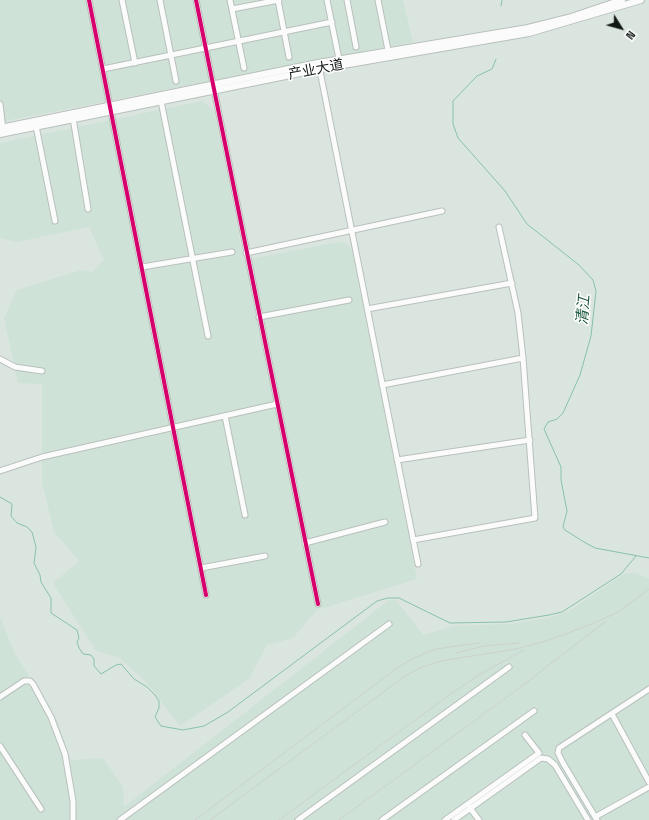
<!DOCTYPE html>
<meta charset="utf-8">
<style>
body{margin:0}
#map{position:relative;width:649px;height:820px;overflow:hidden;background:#dbe5e0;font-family:"Space Grotesk",sans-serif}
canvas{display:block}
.north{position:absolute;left:601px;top:8px;width:40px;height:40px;-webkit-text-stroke:3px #fff;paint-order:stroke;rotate:127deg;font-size:11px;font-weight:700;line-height:16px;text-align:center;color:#111814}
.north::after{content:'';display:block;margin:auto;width:14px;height:18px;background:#111814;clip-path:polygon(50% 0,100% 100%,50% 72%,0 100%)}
</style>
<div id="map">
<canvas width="649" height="820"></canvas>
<div class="north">N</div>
</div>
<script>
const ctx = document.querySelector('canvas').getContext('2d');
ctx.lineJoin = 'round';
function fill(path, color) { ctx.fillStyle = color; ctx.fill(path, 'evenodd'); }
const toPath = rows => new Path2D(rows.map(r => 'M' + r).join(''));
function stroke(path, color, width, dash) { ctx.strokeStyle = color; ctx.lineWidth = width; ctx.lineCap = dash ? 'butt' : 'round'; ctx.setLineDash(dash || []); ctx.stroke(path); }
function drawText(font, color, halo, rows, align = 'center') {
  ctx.font = font + ' "Space Grotesk","Noto Sans SC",sans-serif'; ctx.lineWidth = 3; ctx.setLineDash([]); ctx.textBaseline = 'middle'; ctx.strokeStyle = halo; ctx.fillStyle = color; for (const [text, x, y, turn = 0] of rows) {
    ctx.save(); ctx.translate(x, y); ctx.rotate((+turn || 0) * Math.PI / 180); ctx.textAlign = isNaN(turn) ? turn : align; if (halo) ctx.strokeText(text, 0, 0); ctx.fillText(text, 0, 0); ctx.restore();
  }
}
const built = toPath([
 [0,0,403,0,413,42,0,122],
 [202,101,214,110,244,260,339,242,347,244,352,250,417,579,317,610,293,638,267,645,249,679,180,726,146,682,120,658,96,651,53,583,79,561,54,532,42,482,42,384,18,383,4,318,17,290,81,270,92,272,104,260,89,227,17,242,0,238,0,143],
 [635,572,649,579,649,820,0,820,0,617,15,654,57,720,71,760,103,758,123,787,124,807,389,600,396,600,423,635,454,626,508,624,549,618,569,611,624,574]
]);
const stream = toPath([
 [501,6,502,0],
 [496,59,492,69,477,76,453,101,453,124,458,138,505,191,527,224,579,265,593,280,596,291,591,336,580,375,563,413,557,419,548,422,544,429,561,467,561,480,567,511,563,527,565,530,584,542,595,548,649,558],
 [0,497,12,504,11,516,17,523,27,527,32,532,36,547,34,563,40,575,41,582,51,598,51,613,77,630,79,638,77,642,79,648,83,654,91,655,94,659,94,666,101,674,116,665,121,664,134,679,147,687,155,695,159,701,159,708,155,717,161,726,183,730,204,726,228,712,377,601,388,598,399,598,450,623,506,622,549,615,562,612,621,574,636,556]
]);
const minor = toPath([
 [89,0,206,595],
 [122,0,135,63],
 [160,0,176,81],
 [196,0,318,604],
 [230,0,244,68],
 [278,0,289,57],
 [327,0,339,59],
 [347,0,356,47],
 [378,0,388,50],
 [232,9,279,0],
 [319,66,418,564],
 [103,69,332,22],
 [161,101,208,336],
 [0,104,3,130],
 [73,118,88,209],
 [36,126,55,221],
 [246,253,442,211],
 [142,267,232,252],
 [367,309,512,283],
 [259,317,349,300],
 [0,359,15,367,42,371],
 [382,385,523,358],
 [225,416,245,515],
 [397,460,530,440],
 [0,471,42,457,277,404],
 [413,540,535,518,523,358,518,313,499,227],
 [305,543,385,522],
 [201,568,265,556],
 [0,697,24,681,30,681,33,684,51,717,65,754,73,801,73,820],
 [612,714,649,782],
 [0,746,41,809],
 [470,808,479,820],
 [595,817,649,787],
 [120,820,389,624],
 [298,820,509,667],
 [382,820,534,711],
 [445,820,539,753,525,735],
 [454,820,541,758,548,759,555,765,588,820],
 [597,820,563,763,558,753,559,748,649,689]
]);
const major = toPath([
 [0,128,318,63,528,28,568,18,622,0],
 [0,134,320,69,529,33,641,0]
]);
const rail = toPath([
 [456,653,483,646,519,643],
 [195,820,397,668,414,658,436,649,479,643],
 [210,820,405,676,422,667,441,661,516,649,546,641,592,624,618,612,649,589],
 [279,820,452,693,482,673,524,650],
 [339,820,518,689,606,621]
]);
const cycleway = toPath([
 [89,0,206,595],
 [196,0,318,604]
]);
const streetNames = [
 ["产业大道",316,70,-11]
];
const waterNames = [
 ["清江",584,310,-85]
];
fill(built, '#cee2d7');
stroke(stream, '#87c2a6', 1);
stroke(minor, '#b9c0bc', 7);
stroke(major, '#b9c0bc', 8);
stroke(minor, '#fafbfa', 5);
stroke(major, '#fafbfa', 6);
stroke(rail, '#cdd1cf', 1);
stroke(cycleway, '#d6006c', 4);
drawText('14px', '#111814', '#fff', streetNames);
drawText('italic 15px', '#1c593f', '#fff', waterNames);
</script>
